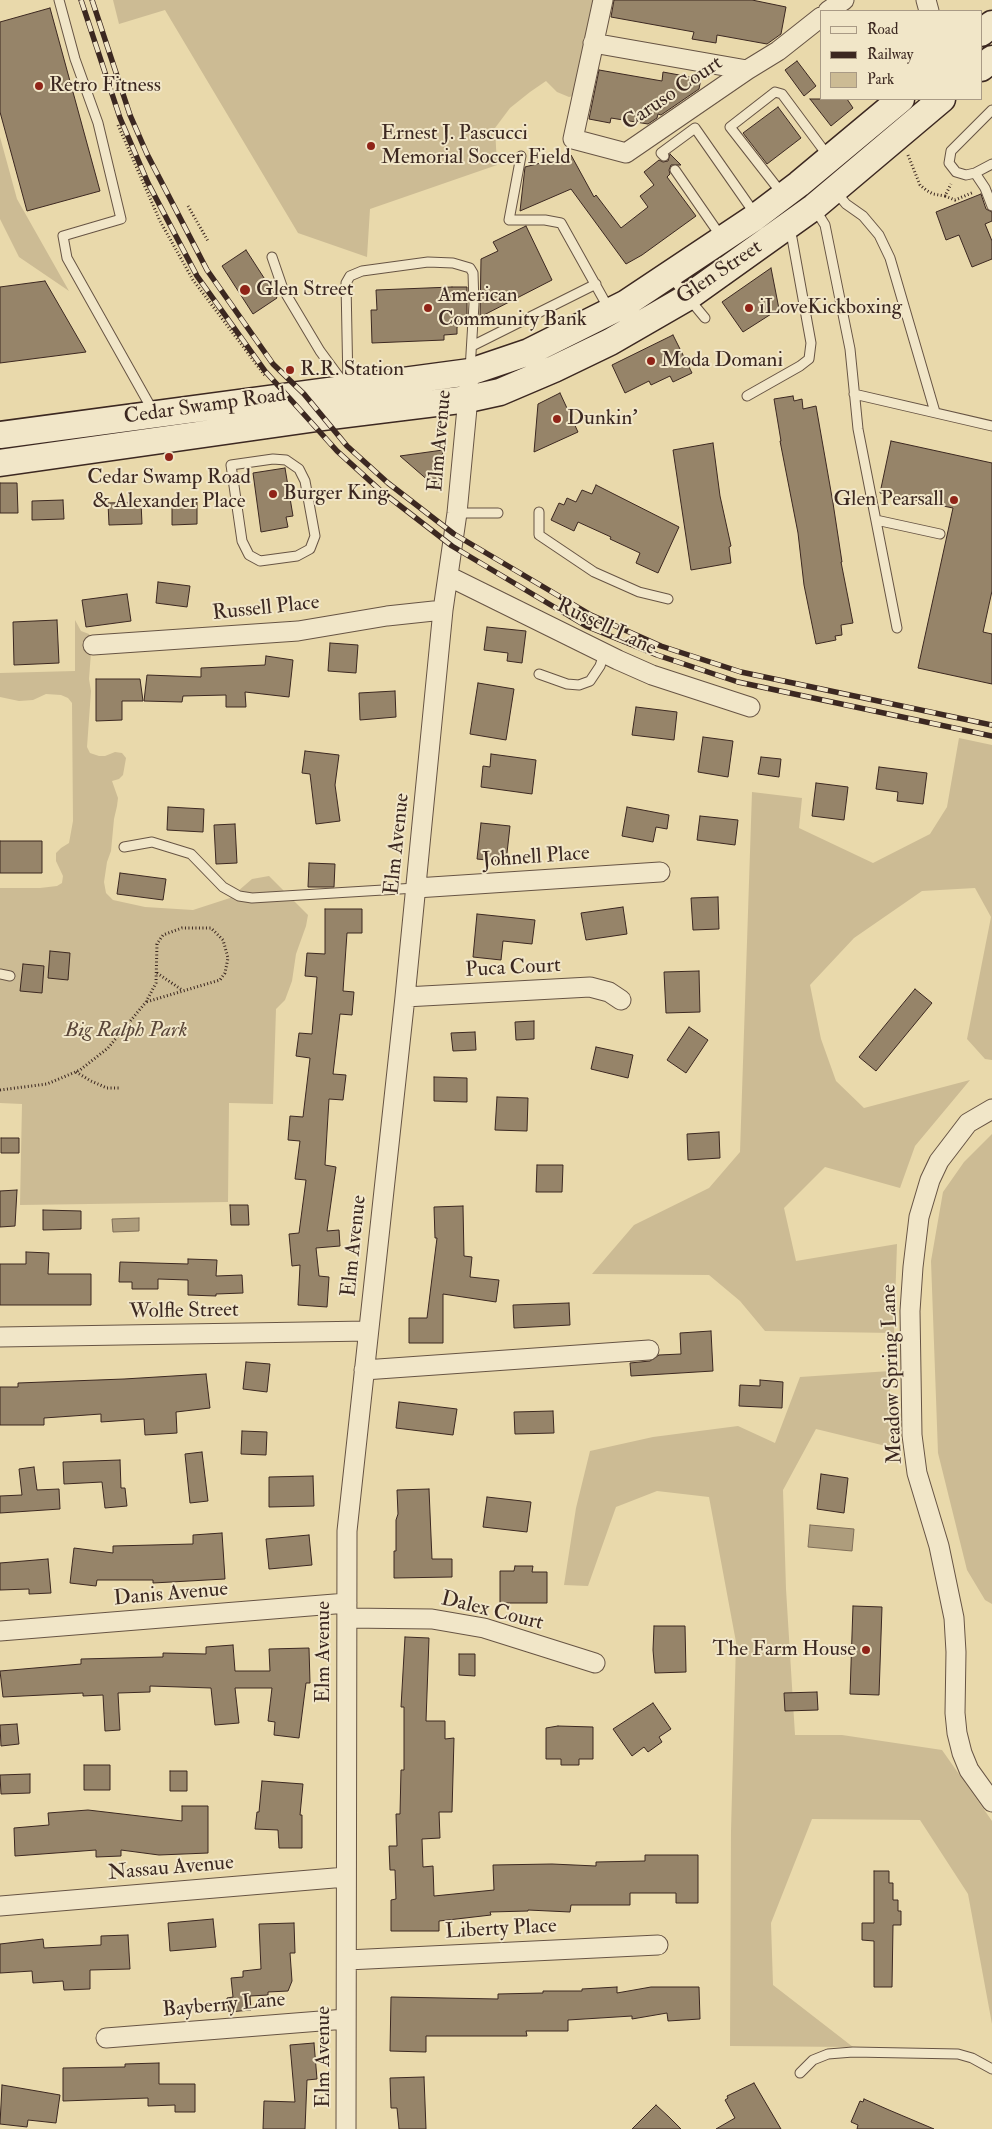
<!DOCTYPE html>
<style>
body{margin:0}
#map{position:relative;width:992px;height:2129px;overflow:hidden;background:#e9d9ab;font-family:"IM FELL Double Pica",serif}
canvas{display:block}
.legend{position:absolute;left:820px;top:10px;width:162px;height:90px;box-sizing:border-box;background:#f1e6c8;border:1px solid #a99a85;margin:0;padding:6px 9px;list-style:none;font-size:15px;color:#3c2821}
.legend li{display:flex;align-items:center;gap:10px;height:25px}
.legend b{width:25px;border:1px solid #a99a85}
</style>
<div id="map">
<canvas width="992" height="2129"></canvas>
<ul class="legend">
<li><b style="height:6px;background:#f1e6c8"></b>Road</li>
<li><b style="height:6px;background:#3c2821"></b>Railway</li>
<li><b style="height:14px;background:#ccbb94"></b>Park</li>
</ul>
</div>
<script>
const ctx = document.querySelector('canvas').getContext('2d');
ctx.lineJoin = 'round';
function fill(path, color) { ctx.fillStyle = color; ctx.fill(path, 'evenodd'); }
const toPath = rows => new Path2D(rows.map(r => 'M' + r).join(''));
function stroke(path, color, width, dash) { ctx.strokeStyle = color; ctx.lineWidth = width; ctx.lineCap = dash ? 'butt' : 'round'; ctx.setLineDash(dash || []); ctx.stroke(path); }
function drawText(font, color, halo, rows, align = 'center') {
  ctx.font = font + ' "IM FELL Double Pica",serif'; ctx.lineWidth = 4; ctx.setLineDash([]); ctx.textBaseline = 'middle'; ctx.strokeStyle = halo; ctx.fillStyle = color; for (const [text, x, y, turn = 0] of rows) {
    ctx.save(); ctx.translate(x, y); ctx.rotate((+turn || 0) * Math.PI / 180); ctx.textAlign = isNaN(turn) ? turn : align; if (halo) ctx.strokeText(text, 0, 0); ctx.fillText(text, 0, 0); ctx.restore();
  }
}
const green = toPath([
 [113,0,599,0,576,95,569,97,557,92,546,81,530,92,510,108,495,128,497,165,370,209,367,257,298,233,165,10,119,24],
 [0,137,17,199,69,291,19,257,0,219],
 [75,620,81,631,89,634,92,639,89,679,91,691,87,747,90,753,99,756,105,756,115,752,122,753,126,758,123,775,119,779,112,781,118,798,117,806,114,819,111,851,107,862,104,882,106,893,113,900,145,907,193,910,230,898,252,879,269,876,308,915,306,926,296,954,292,981,285,1000,276,1009,273,1104,229,1103,228,1202,20,1205,22,1104,0,1103,0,888,40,888,57,886,62,883,63,876,56,861,56,853,61,848,69,843,73,821,72,703,68,698,61,695,46,694,33,700,19,701,0,697,0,673,75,671],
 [959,738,992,745,992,1060,985,1059,967,1039,991,917,975,888,922,891,854,938,810,985,821,1039,836,1081,864,1108,970,1080,915,1146,900,1188,825,1167,784,1208,796,1261,897,1244,894,1333,765,1331,740,1301,709,1275,592,1274,634,1225,709,1188,740,1152,752,792,802,798,799,828,873,863,930,834,947,807],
 [992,1134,992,1604,985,1600,967,1570,938,1453,931,1261,943,1192,964,1162],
 [890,1371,890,1447,816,1429,783,1490,786,1589,795,1735,842,1735,942,1750,992,1821,992,2024,968,1894,920,1820,812,1819,771,1923,773,1985,853,2047,730,2046,731,1831,736,1642,709,1497,657,1491,616,1507,588,1586,564,1585,576,1508,590,1451,653,1437,738,1426,775,1443,800,1377]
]);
const water = toPath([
 [139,1218,139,1231,113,1232,112,1219,139,1218],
 [810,1525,854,1529,852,1551,808,1547,810,1525]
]);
const building = toPath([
 [614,0,752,0,786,7,781,34,767,44,717,35,716,43,692,39,694,32,611,17,614,0],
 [50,8,100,191,27,211,0,112,0,22,50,8],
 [797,61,816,86,804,96,785,70,797,61],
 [599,70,662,81,663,72,701,79,699,89,661,115,658,114,657,118,648,124,611,118,610,123,589,119,599,70],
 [810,99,847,99,853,108,831,126,810,99],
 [778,107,801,138,767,164,743,133,778,107],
 [670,154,681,165,671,165,669,170,670,174,667,177,696,216,642,255,626,264,571,189,520,211,525,167,571,155,594,197,596,195,621,228,648,207,640,196,654,185,644,172,659,160,663,162,668,161,670,154],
 [981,194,986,209,992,212,992,221,985,224,992,241,992,259,972,267,959,235,946,240,936,212,981,194],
 [526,226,552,280,480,317,481,259,498,251,493,242,526,226],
 [246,250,277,298,253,314,222,266,246,250],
 [771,268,779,309,743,332,722,302,771,268],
 [45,281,86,352,0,363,0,287,45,281],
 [452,287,467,287,467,323,457,327,457,334,444,335,444,340,372,343,371,310,377,310,376,290,452,287],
 [673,335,692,373,673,382,670,376,651,385,649,381,625,393,612,365,673,335],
 [560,393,578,432,534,452,538,404,560,393],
 [793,396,794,401,802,399,803,409,816,406,833,503,842,562,841,562,853,623,841,625,842,635,835,636,836,640,816,644,804,585,798,533,780,441,781,441,774,399,793,396],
 [891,441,992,463,992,591,983,632,992,634,992,684,918,668,953,508,880,493,891,441],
 [713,443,720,496,731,546,729,547,731,563,691,570,673,450,713,443],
 [443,450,438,489,400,456,443,450],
 [285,468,293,516,286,517,288,527,261,532,253,473,285,468],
 [0,483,17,483,18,513,0,513,0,483],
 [596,485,679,527,658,573,636,563,640,553,610,539,611,537,578,522,574,531,551,520,559,503,564,505,567,498,576,502,582,490,592,494,596,485],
 [63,500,64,519,32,520,32,501,63,500],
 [172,500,197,500,197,524,172,525,172,500],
 [141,502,142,524,109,525,108,503,141,502],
 [158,582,190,586,187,607,156,603,158,582],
 [127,594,131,621,86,627,82,600,127,594],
 [57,620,59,663,14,665,13,622,57,620],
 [487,627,526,631,522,663,507,661,508,653,484,650,487,627],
 [330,643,358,645,356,673,328,671,330,643],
 [266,656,293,660,289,697,245,692,246,707,226,707,226,695,183,696,182,702,144,701,147,675,201,677,201,668,265,665,266,656],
 [96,679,140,679,143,701,122,701,122,720,96,721,96,679],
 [478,683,514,689,506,740,470,734,478,683],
 [395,691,396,717,360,720,359,693,395,691],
 [636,707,677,712,674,740,632,735,636,707],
 [703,737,733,741,728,777,698,772,703,737],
 [305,751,339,755,335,785,340,821,316,824,310,774,302,773,305,751],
 [491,754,536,760,532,794,481,787,483,766,490,767,491,754],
 [761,757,781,759,779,777,758,774,761,757],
 [879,767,927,773,923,804,897,801,898,792,876,789,879,767],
 [816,783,848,787,844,820,812,816,816,783],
 [168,807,204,809,203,832,167,830,168,807],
 [627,807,669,815,667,829,656,827,653,842,622,836,627,807],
 [700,816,738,820,735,845,697,840,700,816],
 [481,823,510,826,506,862,477,859,481,823],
 [235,824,237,863,216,864,214,825,235,824],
 [0,841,42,841,42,873,0,873,0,841],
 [309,863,335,864,334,887,308,887,309,863],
 [120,873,166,879,163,900,117,894,120,873],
 [718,897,719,929,693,930,691,898,718,897],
 [623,907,627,934,586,940,581,913,623,907],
 [325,909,362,909,362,933,347,933,343,991,354,992,352,1015,340,1014,333,1074,346,1075,343,1100,329,1099,325,1165,336,1167,327,1231,339,1230,340,1246,316,1248,319,1276,329,1277,327,1307,298,1305,300,1265,292,1266,289,1234,299,1233,306,1180,295,1179,300,1141,288,1140,290,1116,303,1117,310,1058,296,1056,299,1033,312,1034,317,977,305,976,307,953,325,954,325,909],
 [477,914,535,920,532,944,503,941,501,960,473,957,477,914],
 [50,951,70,953,68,980,48,978,50,951],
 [23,964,44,966,42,993,20,991,23,964],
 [699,971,700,1012,666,1013,664,972,699,971],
 [915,989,932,1003,876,1071,859,1057,915,989],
 [534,1021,534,1039,516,1040,515,1022,534,1021],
 [689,1027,708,1040,686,1073,667,1060,689,1027],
 [475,1032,476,1050,453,1051,451,1033,475,1032],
 [596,1047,633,1055,628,1078,591,1069,596,1047],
 [434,1077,467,1078,467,1102,434,1101,434,1077],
 [497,1097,528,1098,527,1131,495,1130,497,1097],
 [719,1132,720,1158,688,1160,687,1134,719,1132],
 [1,1138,19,1138,19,1153,1,1153,1,1138],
 [537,1165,563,1165,562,1192,536,1192,537,1165],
 [17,1190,15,1226,0,1227,0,1191,17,1190],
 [230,1205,248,1205,249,1225,231,1225,230,1205],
 [463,1206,464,1256,472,1257,470,1277,499,1280,496,1302,443,1294,443,1343,409,1343,409,1318,427,1318,437,1238,435,1238,434,1207,463,1206],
 [43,1210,81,1211,81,1229,43,1230,43,1210],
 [26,1252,49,1253,48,1274,91,1274,91,1305,0,1305,0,1264,26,1264,26,1252],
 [188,1259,217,1260,216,1276,242,1275,243,1293,216,1294,216,1296,188,1295,188,1280,158,1279,158,1289,132,1289,132,1282,119,1282,120,1262,188,1264,188,1259],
 [569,1303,570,1325,514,1328,513,1305,569,1303],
 [711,1331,713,1371,631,1376,630,1363,650,1361,659,1355,681,1354,680,1333,711,1331],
 [246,1362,270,1364,267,1392,243,1389,246,1362],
 [206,1374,210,1408,176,1412,177,1433,145,1435,144,1419,101,1422,101,1414,44,1418,44,1425,0,1425,0,1387,18,1387,18,1383,124,1379,206,1374],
 [760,1380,783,1382,782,1408,739,1406,740,1385,760,1386,760,1380],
 [399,1402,457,1409,453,1435,396,1428,399,1402],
 [553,1411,554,1433,515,1434,514,1412,553,1411],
 [242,1431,267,1432,266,1455,241,1454,242,1431],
 [202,1452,208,1501,190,1503,185,1454,202,1452],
 [120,1460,121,1488,125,1488,127,1506,105,1508,102,1482,64,1484,63,1462,120,1460],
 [34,1467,37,1490,59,1489,60,1509,0,1513,0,1496,22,1495,19,1469,34,1467],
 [821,1474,848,1478,844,1513,817,1509,821,1474],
 [313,1476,314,1506,269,1507,269,1477,313,1476],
 [429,1489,432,1559,452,1559,452,1577,394,1578,394,1551,396,1551,396,1520,398,1514,397,1490,429,1489],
 [487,1497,531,1502,527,1532,483,1527,487,1497],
 [222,1533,225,1579,153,1583,153,1580,97,1580,96,1586,70,1583,74,1548,113,1553,113,1546,193,1544,193,1535,222,1533],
 [309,1535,312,1565,269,1569,266,1539,309,1535],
 [48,1559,51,1593,29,1594,29,1589,0,1590,0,1563,48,1559],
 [515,1566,533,1566,532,1572,547,1572,547,1603,500,1603,500,1571,514,1571,515,1566],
 [853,1606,882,1607,879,1695,850,1694,853,1606],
 [654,1626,685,1626,686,1672,655,1673,653,1650,654,1626],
 [405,1637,429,1638,426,1721,445,1721,445,1739,454,1738,452,1812,439,1812,440,1838,422,1839,423,1867,433,1866,434,1896,494,1890,493,1865,552,1864,596,1866,596,1862,645,1861,645,1855,698,1855,698,1903,676,1903,676,1893,630,1893,630,1905,571,1905,570,1912,528,1910,528,1911,490,1912,491,1915,439,1921,439,1931,391,1931,391,1900,396,1899,395,1870,390,1870,389,1846,397,1846,396,1814,400,1814,401,1770,404,1770,404,1707,401,1707,405,1637],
 [233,1645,235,1671,270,1671,269,1649,309,1648,310,1683,306,1683,299,1738,274,1735,275,1722,268,1721,272,1688,235,1688,239,1723,215,1725,211,1688,150,1686,150,1692,118,1693,120,1730,105,1731,103,1695,83,1696,83,1693,3,1697,0,1671,81,1664,81,1659,163,1657,163,1653,206,1654,206,1647,233,1645],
 [459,1654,475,1654,475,1676,459,1675,459,1654],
 [817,1692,818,1710,785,1711,784,1693,817,1692],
 [653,1703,671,1729,659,1737,662,1742,648,1752,644,1747,632,1756,613,1729,653,1703],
 [17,1724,19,1744,1,1746,0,1725,17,1724],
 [558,1726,593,1727,593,1759,579,1759,579,1765,561,1765,561,1759,546,1759,546,1728,558,1726],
 [84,1765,110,1765,110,1790,84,1790,84,1765],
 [170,1771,187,1771,187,1791,170,1791,170,1771],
 [30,1774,30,1793,1,1794,0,1775,30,1774],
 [262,1781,303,1784,300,1815,302,1815,302,1848,279,1848,278,1830,255,1829,257,1812,259,1812,262,1781],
 [182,1806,208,1806,208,1853,159,1855,121,1850,121,1856,96,1857,96,1850,15,1856,14,1828,49,1825,48,1813,88,1810,182,1821,182,1806],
 [874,1871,889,1871,889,1883,893,1883,893,1900,898,1900,898,1911,901,1911,901,1925,893,1925,892,1987,874,1987,874,1941,862,1940,862,1923,874,1923,874,1871],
 [213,1919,216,1947,170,1951,168,1923,213,1919],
 [294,1923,295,1953,290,1953,292,1981,288,1991,268,1992,268,1995,250,1996,251,2010,229,2012,227,1998,233,1997,231,1978,243,1977,243,1971,261,1969,259,1924,294,1923],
 [128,1935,130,1969,90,1970,90,1989,64,1990,63,1981,33,1983,32,1971,0,1973,0,1944,43,1939,44,1948,101,1945,101,1936,128,1935],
 [617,1987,617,1993,651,1987,699,1987,700,2019,668,2021,667,2013,632,2019,632,2016,568,2020,568,2031,526,2031,527,2036,426,2036,426,2052,390,2051,391,1997,498,1999,498,1994,543,1993,543,1991,582,1991,582,1989,617,1987],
 [314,2043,317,2079,307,2080,305,2129,263,2129,264,2101,295,2102,290,2045,314,2043],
 [159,2063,159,2084,195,2084,195,2112,175,2112,175,2105,148,2106,148,2098,63,2101,63,2068,125,2067,125,2064,159,2063],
 [424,2077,426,2129,399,2129,397,2108,391,2108,390,2078,424,2077],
 [754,2083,781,2129,716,2129,735,2118,725,2100,728,2098,727,2096,754,2083],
 [2,2085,60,2095,56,2123,28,2120,27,2127,0,2124,2,2085],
 [864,2099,889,2110,934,2129,857,2129,858,2125,851,2122,860,2101,863,2102,864,2099],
 [656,2105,669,2117,681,2129,632,2129,656,2105]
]);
const path = toPath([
 [118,125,160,221,193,280,266,377],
 [908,155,920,185,926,190,933,194,945,196,951,184],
 [945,196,955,200,974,192],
 [188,206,208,241],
 [157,973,182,990],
 [76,1072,91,1081,107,1088,121,1088],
 [0,1090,47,1084,80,1070,108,1048,146,1002,156,983,157,944,163,935,182,928,211,928,223,940,228,958,225,973,220,980,146,1002]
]);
const lane = toPath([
 [59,0,75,59,98,123,121,219,63,236,67,258,153,411],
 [992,110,951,151,949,163,956,172,966,175,975,173,992,164],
 [521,156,509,220,545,220,561,223,609,309],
 [664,156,661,153,695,128,755,214],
 [675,170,722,238],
 [975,173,985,188,992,206],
 [836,192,846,204,863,216,879,235,890,258,935,412],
 [783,195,730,127,775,92,782,94,828,156],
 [815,209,825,225,850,349,858,429,897,628],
 [272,257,283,289,320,351,345,385],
 [671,277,705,318],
 [472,346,596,284],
 [348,386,346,283,350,276,362,271,428,262,453,263,470,268,473,273,474,304,470,370],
 [854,394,992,426],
 [747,396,800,366,809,359,811,343,792,238,787,228],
 [273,459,286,460,299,469,305,481,315,536,310,549,297,556,260,561,249,555,242,541,231,465,273,459],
 [539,512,539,535,594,572,639,592,668,599],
 [457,513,498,513],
 [876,520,940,534],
 [539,674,567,684,579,685,590,681,600,666,604,654],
 [124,847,152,842,191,854,223,887,239,896,252,898,416,888],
 [0,974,10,976],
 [800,2073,813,2060,828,2054,853,2052,958,2054,972,2058,992,2069]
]);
const street = toPath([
 [603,0,573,139,626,153,747,70],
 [926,0,929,11],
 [828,11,844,0],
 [593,43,747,70,778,51,821,17],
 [448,576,618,660,652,675,750,707],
 [93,645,298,631,387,616,443,610],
 [416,888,660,872],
 [405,997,590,987,609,992,621,1000],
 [992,1109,968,1123,939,1161,930,1180,919,1217,913,1267,910,1311,912,1435,917,1473,939,1546,954,1618,956,1652,955,1713,957,1733,962,1753,969,1770,992,1802],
 [0,1337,368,1331],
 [364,1370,649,1350],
 [347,1618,432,1619,484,1628,595,1663],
 [0,1631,347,1603],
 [0,1906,346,1877],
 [347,1960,658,1945],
 [106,2038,346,2019],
 [346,2129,347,1531,405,997,443,610,457,513,469,387]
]);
const secondary = toPath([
 [981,33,992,24],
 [981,68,992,59],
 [0,435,470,372,529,352,625,304,754,218,799,184,901,99],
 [0,463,324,417,468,399,500,392,554,369,610,342,688,297,814,207,942,99]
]);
const rail = toPath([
 [81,0,120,118,148,183,197,276,265,371,337,451,381,491,452,546,586,626,657,655,738,682,992,736],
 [92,0,130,115,147,154,207,270,273,364,304,394,347,446,388,483,454,534,591,615,661,646,741,672,992,725]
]);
const markers = [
 [39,86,5,"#8f2418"],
 [371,146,5,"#8f2418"],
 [245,290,6,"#8f2418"],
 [428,308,5,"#8f2418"],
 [749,308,5,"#8f2418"],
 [651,361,5,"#8f2418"],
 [290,370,5,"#8f2418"],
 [557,419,5,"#8f2418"],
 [169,457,5,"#8f2418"],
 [273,494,5,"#8f2418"],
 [954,500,5,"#8f2418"],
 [866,1650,5,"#8f2418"]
];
const poiNames = [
 ["Retro Fitness",49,86],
 ["Ernest J. Pascucci",381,134],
 ["Memorial Soccer Field",381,158],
 ["Glen Street",256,290],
 ["American",438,296],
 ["Community Bank",438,320],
 ["iLoveKickboxing",759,308],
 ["Moda Domani",661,361],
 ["R.R. Station",300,370],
 ["Dunkin'",567,419],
 ["Cedar Swamp Road",169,478,"center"],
 ["& Alexander Place",169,502,"center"],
 ["Burger King",283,494],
 ["Glen Pearsall",944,500,"right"],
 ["The Farm House",856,1650,"right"]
];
const streetNames = [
 ["Caruso Court",673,94,-34],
 ["Glen Street",720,273,-34],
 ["Cedar Swamp Road",205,407,-8],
 ["Elm Avenue",441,441,-85],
 ["Russell Place",266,609,-6],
 ["Russell Lane",606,628,25],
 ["Elm Avenue",398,844,-84],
 ["Johnell Place",536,858,-4],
 ["Puca Court",513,969,-3],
 ["Elm Avenue",355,1246,-84],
 ["Wolfle Street",184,1312,-1],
 ["Meadow Spring Lane",893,1374,-92],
 ["Danis Avenue",171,1595,-5],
 ["Dalex Court",492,1612,14],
 ["Elm Avenue",324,1652,-90],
 ["Nassau Avenue",171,1869,-5],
 ["Liberty Place",501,1930,-3],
 ["Bayberry Lane",224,2006,-5],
 ["Elm Avenue",324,2057,-90]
];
const parkNames = [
 ["Big Ralph Park",126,1031]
];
fill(green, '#ccbb94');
fill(water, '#ae9d7c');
stroke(water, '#806e58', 1);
fill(building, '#968469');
stroke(building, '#3c2821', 1);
stroke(lane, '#675444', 11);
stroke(street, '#675444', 21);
stroke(secondary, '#3c2821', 29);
stroke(path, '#3c2821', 3, [1, 2.5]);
stroke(lane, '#f1e6c8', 9);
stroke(street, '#f1e6c8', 19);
stroke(secondary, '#f1e6c8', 26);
stroke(rail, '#3c2821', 5.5);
stroke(rail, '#f1e6c8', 4, [11]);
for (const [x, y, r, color] of markers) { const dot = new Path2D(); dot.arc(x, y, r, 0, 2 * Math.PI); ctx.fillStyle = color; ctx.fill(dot); stroke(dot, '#f1e6c8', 2); }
drawText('21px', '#3c2821', '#f1e6c8', poiNames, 'left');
drawText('21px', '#3c2821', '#f1e6c8', streetNames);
drawText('italic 21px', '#594538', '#f1e6c8', parkNames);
</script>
